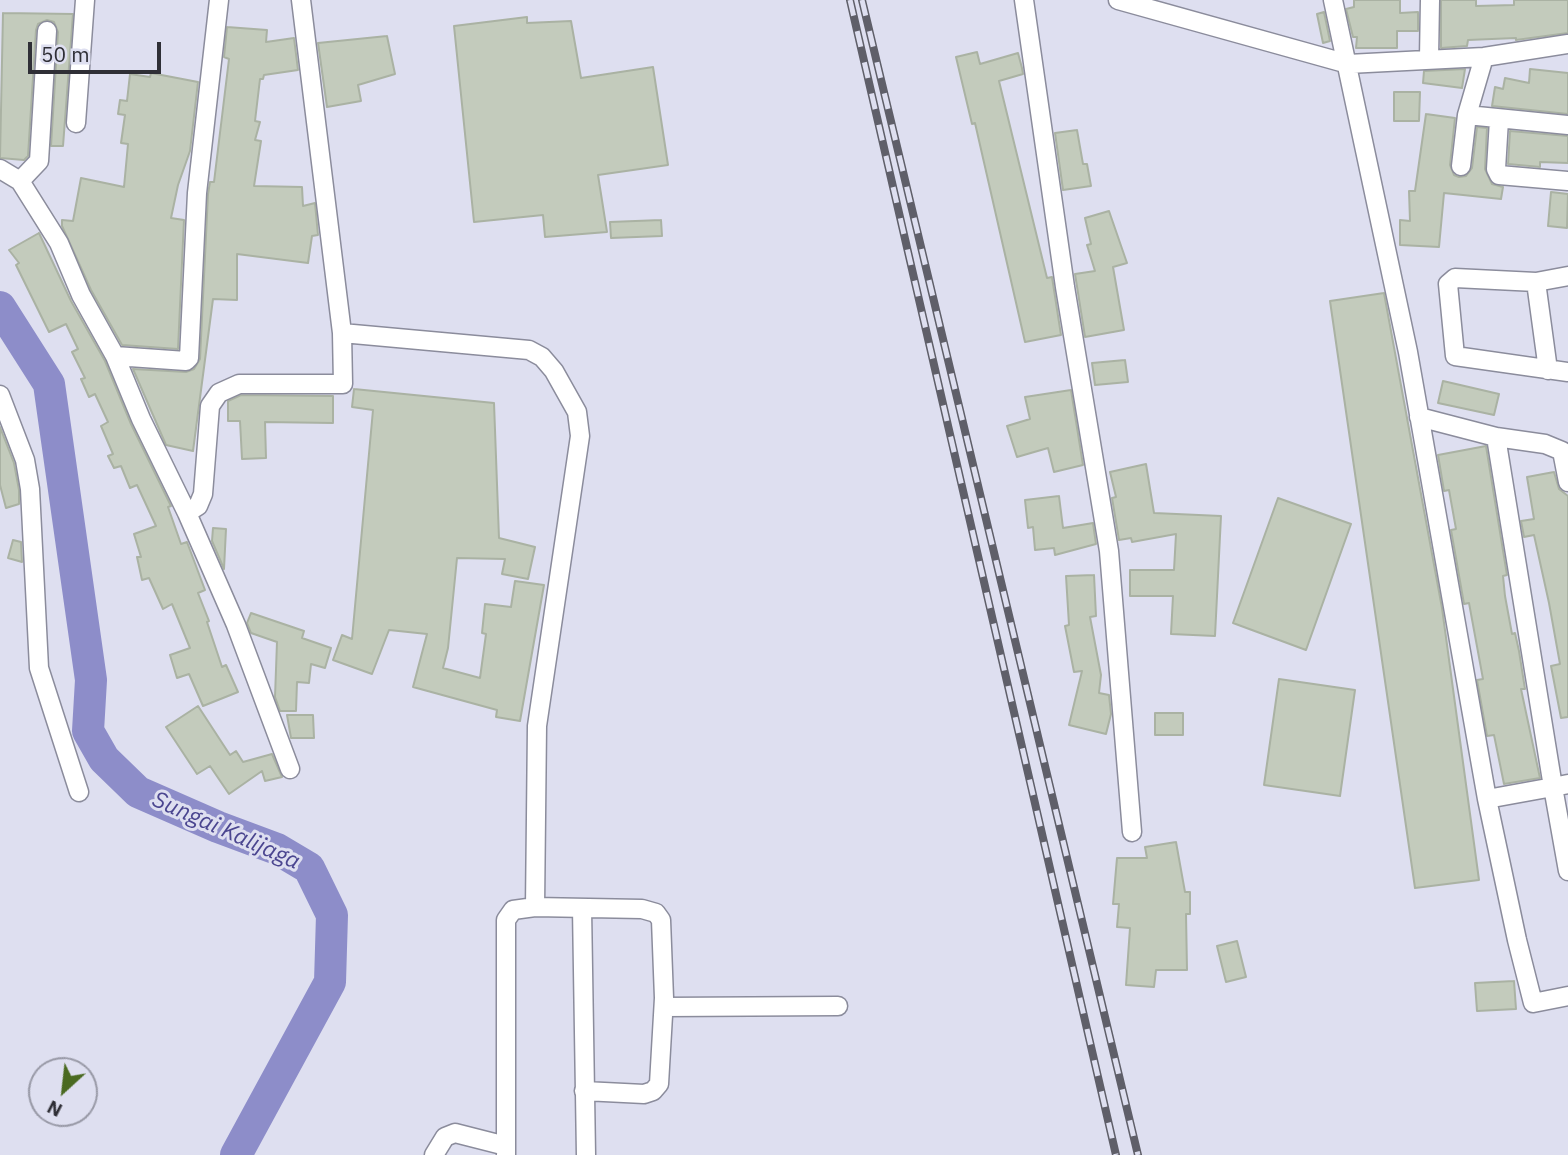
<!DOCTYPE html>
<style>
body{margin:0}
#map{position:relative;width:1568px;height:1155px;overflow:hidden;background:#dedff0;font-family:"IBM Plex Sans",sans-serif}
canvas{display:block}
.north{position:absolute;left:28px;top:1057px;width:70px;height:70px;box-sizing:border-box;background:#dedff0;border:2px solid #9899a6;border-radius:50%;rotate:207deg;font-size:19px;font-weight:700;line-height:28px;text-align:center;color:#2f2f36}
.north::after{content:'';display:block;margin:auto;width:24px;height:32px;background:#4a6a21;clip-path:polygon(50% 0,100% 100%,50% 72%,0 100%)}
.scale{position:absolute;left:28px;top:42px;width:133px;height:32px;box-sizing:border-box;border:4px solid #2f2f36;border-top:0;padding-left:9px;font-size:21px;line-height:24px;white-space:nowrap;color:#2f2f36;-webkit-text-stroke:5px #dedff0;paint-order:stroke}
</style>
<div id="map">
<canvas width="1568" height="1155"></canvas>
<div class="north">N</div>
<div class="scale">50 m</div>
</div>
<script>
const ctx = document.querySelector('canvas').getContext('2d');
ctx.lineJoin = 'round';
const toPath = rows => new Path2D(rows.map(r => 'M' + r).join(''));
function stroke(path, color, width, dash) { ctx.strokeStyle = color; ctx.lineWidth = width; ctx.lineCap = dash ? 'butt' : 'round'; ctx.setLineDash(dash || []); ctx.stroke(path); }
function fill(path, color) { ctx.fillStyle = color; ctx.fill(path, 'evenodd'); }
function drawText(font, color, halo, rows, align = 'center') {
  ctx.font = font + ' "IBM Plex Sans",sans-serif'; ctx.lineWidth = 6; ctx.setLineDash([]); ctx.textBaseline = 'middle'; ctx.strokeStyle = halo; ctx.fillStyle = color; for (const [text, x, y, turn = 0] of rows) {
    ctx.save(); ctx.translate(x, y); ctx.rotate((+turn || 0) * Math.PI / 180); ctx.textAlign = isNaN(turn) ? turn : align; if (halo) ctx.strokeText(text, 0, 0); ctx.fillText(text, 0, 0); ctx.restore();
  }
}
const river = toPath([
 [0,307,49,384,91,680,88,731,104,759,138,792,218,827,277,849,309,868,332,915,330,982,236,1155]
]);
const building = toPath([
 [1354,0,1400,0,1400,13,1418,12,1418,31,1397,31,1397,48,1356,48,1357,37,1353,37,1346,9,1354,7,1354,0],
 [1441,0,1476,0,1476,6,1514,5,1514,0,1568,0,1568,33,1516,40,1516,38,1468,40,1467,46,1441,48,1441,0],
 [1324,12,1330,41,1323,43,1317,14,1324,12],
 [3,13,73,14,63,146,51,146,58,32,54,22,47,20,38,24,36,30,28,156,24,160,0,158,3,13],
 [527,17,527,23,571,21,581,78,653,67,668,165,598,175,607,232,545,237,543,215,474,222,454,26,527,17],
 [227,27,267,30,266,42,294,38,298,70,264,75,263,79,260,79,255,121,260,122,255,140,261,141,254,186,302,187,303,206,315,203,318,235,312,236,308,263,237,254,237,300,213,299,193,451,166,445,133,369,186,372,194,369,200,359,208,194,210,182,214,182,229,59,224,57,227,27],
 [387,36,395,74,358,85,361,101,327,107,318,43,387,36],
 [977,52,980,64,1018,53,1022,68,1023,74,999,81,1047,278,1052,277,1061,335,1025,342,975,123,972,124,956,57,977,52],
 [1465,69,1462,88,1423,83,1424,71,1465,69],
 [1530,69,1568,73,1568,114,1492,106,1495,87,1503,89,1505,78,1529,83,1530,69],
 [151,73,198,82,190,151,178,185,171,218,184,220,178,349,122,345,91,290,62,226,62,220,73,221,81,178,124,187,128,144,121,143,125,115,118,114,120,100,127,101,130,74,150,77,151,73],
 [1394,92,1420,92,1419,121,1394,121,1394,92],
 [1426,114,1455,118,1450,165,1454,175,1459,177,1466,176,1472,168,1477,127,1487,128,1485,169,1492,184,1503,187,1501,199,1444,193,1439,247,1400,245,1400,220,1410,221,1409,191,1415,191,1426,114],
 [1077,130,1083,164,1087,164,1091,186,1063,190,1055,133,1077,130],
 [1510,131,1568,136,1568,163,1540,162,1540,167,1508,164,1510,131],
 [1551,192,1568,194,1567,228,1548,226,1551,192],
 [1109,211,1127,263,1113,267,1124,330,1085,337,1075,274,1095,271,1087,245,1091,244,1085,218,1109,211],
 [661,220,662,236,611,238,610,222,661,220],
 [39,233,71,301,105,361,131,424,171,506,168,507,181,544,187,542,205,590,198,593,209,621,207,622,222,667,226,665,238,692,203,706,189,674,177,678,170,655,190,648,172,604,163,609,149,578,142,580,137,557,141,557,134,534,156,526,137,485,130,488,121,466,114,468,108,456,113,454,101,426,108,422,95,394,89,397,81,379,85,378,72,352,78,349,66,324,49,332,16,265,19,263,9,250,39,233],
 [1384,293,1442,608,1479,880,1415,888,1330,301,1384,293],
 [1125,360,1128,382,1095,385,1092,363,1125,360],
 [1443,381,1499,394,1494,415,1438,403,1443,381],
 [354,389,494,403,499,538,535,547,528,579,502,574,505,559,457,558,448,648,443,668,480,678,486,634,482,633,485,604,511,607,515,581,544,585,520,721,496,717,497,710,413,687,427,634,389,630,372,674,333,660,342,635,352,639,373,410,352,407,354,389],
 [1071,390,1083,465,1054,472,1048,448,1017,457,1007,426,1030,419,1025,397,1071,390],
 [241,395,333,396,333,423,265,422,266,458,242,459,240,421,228,421,228,401,241,395],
 [0,427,14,463,19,490,19,504,6,508,0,485,0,427],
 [1486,446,1507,575,1503,576,1505,596,1512,634,1515,633,1519,651,1525,689,1521,689,1540,778,1504,784,1494,735,1487,736,1477,680,1483,679,1469,603,1464,604,1451,530,1456,529,1449,490,1444,491,1438,455,1486,446],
 [1146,464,1154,513,1221,516,1215,636,1171,634,1173,596,1130,596,1130,570,1174,570,1176,534,1132,542,1131,538,1119,540,1112,498,1116,497,1110,472,1146,464],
 [1554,472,1559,489,1568,496,1568,717,1561,718,1551,666,1560,664,1549,603,1534,535,1524,537,1521,521,1534,519,1527,477,1554,472],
 [1059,496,1063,528,1093,523,1096,544,1055,555,1054,548,1035,550,1033,527,1028,528,1025,500,1059,496],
 [1278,498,1351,524,1306,650,1233,623,1278,498],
 [213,528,226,529,224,569,212,541,213,528],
 [13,540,21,542,22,562,8,558,13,540],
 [1094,575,1096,616,1090,617,1101,675,1099,693,1109,695,1111,714,1106,734,1069,725,1082,671,1074,672,1065,626,1069,625,1066,576,1094,575],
 [251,613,304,631,302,638,331,648,325,668,311,664,309,683,297,682,296,711,280,711,275,697,277,642,251,633,247,623,251,613],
 [1279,679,1355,690,1340,796,1264,785,1279,679],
 [198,706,230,755,236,751,243,762,272,754,282,777,265,781,262,771,229,794,210,766,197,774,166,727,198,706],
 [1155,713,1183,713,1183,735,1155,735,1155,713],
 [287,715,313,715,314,738,291,738,287,715],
 [1176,842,1185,892,1190,892,1190,914,1186,914,1187,970,1156,970,1154,987,1126,985,1130,928,1117,927,1119,904,1113,904,1117,858,1147,858,1145,847,1176,842],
 [1237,941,1246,977,1226,982,1217,946,1237,941],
 [1514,981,1516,1009,1477,1011,1475,983,1514,981]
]);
const street = toPath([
 [1024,0,1065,287,1109,551,1132,832],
 [1118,0,1348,64,1484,57,1568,44],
 [1333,0,1408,352,1487,799,1517,940,1533,1003,1568,996],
 [1429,58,1430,0],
 [1467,115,1568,125],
 [1499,120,1496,169,1499,175,1568,181],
 [76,123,85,0],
 [1461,166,1467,115,1484,57],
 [0,169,20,181,59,243,81,295,115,356,141,419,187,513,198,506,203,494,210,406,219,393,239,384,343,384,342,333,301,0],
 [20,181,39,161,47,31],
 [1568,276,1536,282,1455,278,1448,284,1455,356,1568,372],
 [1536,282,1548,370],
 [342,333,529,350,542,357,554,371,577,412,580,436,537,726,535,907],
 [115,356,186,361,189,358,197,193,219,0],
 [0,395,25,460,30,489,39,668,79,792],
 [1419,417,1496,437],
 [1568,482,1562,451,1545,444,1496,437,1553,787,1568,784],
 [187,513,236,625,290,769],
 [1487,799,1553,787,1568,871],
 [582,908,586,1155],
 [664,1007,838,1006],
 [434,1155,445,1137,455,1133,506,1146],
 [506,1155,506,920,513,910,535,907,642,909,656,913,661,920,664,998,659,1084,653,1091,644,1094,584,1091]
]);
const rail = toPath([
 [850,0,1116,1155],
 [862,0,1138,1155]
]);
const waterNames = [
 ["Sungai Kalijaga",226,831,24]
];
stroke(river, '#8d8dc9', 32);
fill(building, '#c3cbbc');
stroke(building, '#aab2a3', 2);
stroke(street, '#8b8c9c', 21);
stroke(street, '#fff', 18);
stroke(rail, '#5f5f69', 8);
stroke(rail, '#dedff0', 5, [16]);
drawText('italic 23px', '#4b4690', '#dedff0', waterNames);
</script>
